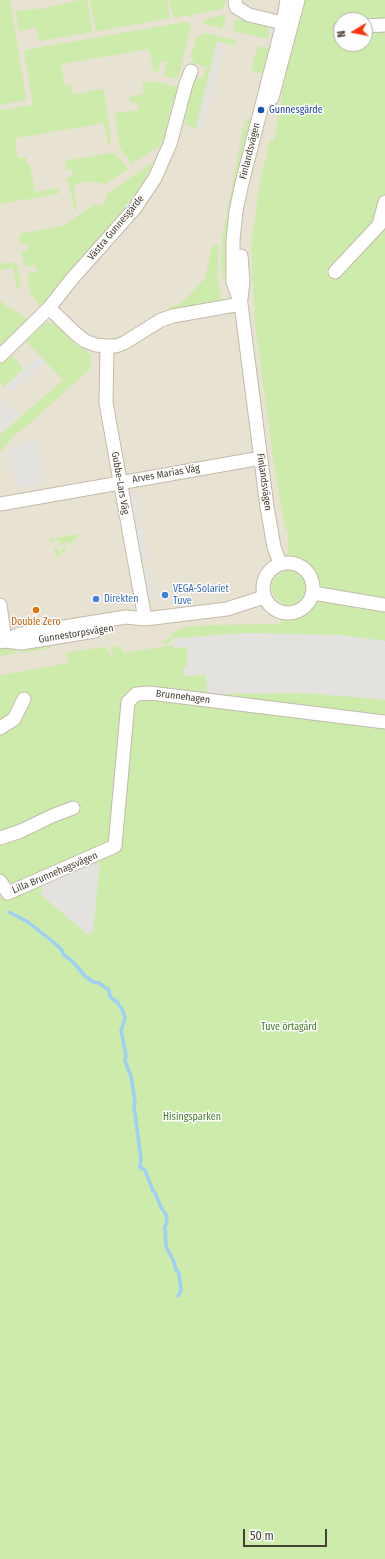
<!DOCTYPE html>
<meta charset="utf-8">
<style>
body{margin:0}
#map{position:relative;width:385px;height:1559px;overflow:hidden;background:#f4efe5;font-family:"Fira Sans Condensed",sans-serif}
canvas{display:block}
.north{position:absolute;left:333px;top:12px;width:40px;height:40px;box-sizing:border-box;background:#fff;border:1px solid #b5b3ae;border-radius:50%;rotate:260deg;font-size:11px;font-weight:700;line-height:16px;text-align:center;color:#474034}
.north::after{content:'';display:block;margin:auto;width:14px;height:18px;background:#ff3711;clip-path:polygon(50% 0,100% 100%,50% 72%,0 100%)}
.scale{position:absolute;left:243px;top:1529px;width:84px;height:18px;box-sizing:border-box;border:2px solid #474034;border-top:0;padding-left:5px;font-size:12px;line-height:14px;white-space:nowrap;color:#474034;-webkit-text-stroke:3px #fff;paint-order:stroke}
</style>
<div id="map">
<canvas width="385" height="1559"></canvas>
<div class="north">N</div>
<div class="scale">50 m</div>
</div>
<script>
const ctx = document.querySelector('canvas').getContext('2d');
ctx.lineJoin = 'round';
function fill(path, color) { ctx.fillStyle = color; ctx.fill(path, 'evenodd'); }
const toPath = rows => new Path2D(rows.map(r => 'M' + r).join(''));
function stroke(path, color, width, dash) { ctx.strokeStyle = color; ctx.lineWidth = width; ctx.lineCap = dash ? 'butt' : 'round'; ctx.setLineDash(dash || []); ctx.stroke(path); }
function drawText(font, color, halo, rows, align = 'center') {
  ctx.font = font + ' "Fira Sans Condensed",sans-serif'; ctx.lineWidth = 3; ctx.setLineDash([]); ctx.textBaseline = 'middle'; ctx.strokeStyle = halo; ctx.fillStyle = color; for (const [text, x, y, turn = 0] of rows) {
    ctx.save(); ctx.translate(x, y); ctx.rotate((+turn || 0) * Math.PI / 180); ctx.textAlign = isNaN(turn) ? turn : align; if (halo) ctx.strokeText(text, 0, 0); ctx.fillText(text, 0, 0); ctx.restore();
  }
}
const residential = toPath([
 [0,0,385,0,385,1559,0,1559],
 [341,20,365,20,365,44,341,44]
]);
const green = toPath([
 [0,0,10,0,26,98,25,100,0,105],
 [80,0,86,0,88,3,92,29,92,32,40,41,39,40,36,27,19,31,16,13,18,11,45,8],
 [90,0,167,0,170,18,98,31,96,30],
 [169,0,226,0,222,9,174,18],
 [298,0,385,0,385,1559,0,1559,0,675,69,663,65,653,74,651,106,647,111,656,114,655,110,647,113,646,120,648,124,653,240,634,173,638,167,644,159,642,167,640,171,636,172,633,184,627,214,625,281,624,283,603,275,598,271,586,275,577,286,571,289,535,285,527,274,464,255,323,251,247,260,182,269,144,271,139,274,141],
 [341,20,365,20,365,44,341,44],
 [223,15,226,16,222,29,202,23,205,19],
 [235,19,266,26,269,28,268,39,233,31],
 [185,22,189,23,191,26,178,79,164,76,167,62,161,61,158,74,154,72,149,49,61,64,65,85,71,85,73,94,104,89,111,142,108,144,104,123,15,138,18,158,26,157,27,164,30,165,35,192,59,188,58,194,0,204,0,110,33,105,24,50],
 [205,33,237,41,236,46,217,41,196,128,187,126,184,123,183,117,192,82,194,79,203,78,206,68,194,63,191,56,197,37],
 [260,46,271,49,262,73,257,73,251,70,257,49],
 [154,81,177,87,165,133,161,144,159,146,132,164,120,148,115,113,139,110,138,102,131,103,130,97,144,94,142,83],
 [251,118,244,143,234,191,227,277,222,279,221,258,222,238,243,129,246,120],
 [112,153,116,154,128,169,105,184,88,181,76,184,74,190,77,209,74,210,70,188,66,178,73,177,72,169,65,170,66,162,69,160],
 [154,161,142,184,134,197,47,300,40,306,30,293,27,274,37,272,36,265,25,267,21,251,28,250,27,243,20,244,19,239,20,235,23,233,63,226,95,204,99,206,106,201,106,195],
 [218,242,218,277,221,300,168,312,169,307,178,304,184,301,205,278,212,248],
 [12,262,17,265,18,268,21,285,17,289,13,268,0,270,0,264],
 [0,302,3,302,4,305,11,308,27,320,0,346],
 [53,323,63,331,71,341,89,353,91,357,90,369,30,423,14,435,0,453,0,435,63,380,26,341,43,324],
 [8,356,13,356,23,369,4,387,0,383,0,364],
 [80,534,71,544,67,541,63,544,67,548,57,558,53,547,56,548,60,552,61,551,61,548,62,549,65,547,63,544,61,546,58,540,54,540,51,543,49,539],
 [51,642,51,648,21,653,20,649,15,650,15,654,0,656,0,648]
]);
const parking = toPath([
 [217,42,225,44,204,129,196,127],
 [38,356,45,363,11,394,4,387],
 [0,397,12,410,14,408,20,414,0,432],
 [37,439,45,483,16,488,9,448,17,446,28,441],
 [137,492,141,517,133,518,129,493],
 [143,526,148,558,141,560,135,528],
 [150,567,155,596,147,598,142,568],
 [243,633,342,635,385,641,385,700,307,693,207,694,206,675,184,676,184,667,187,666,187,647,173,648,173,639],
 [100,863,93,932,88,935,41,895,43,885,83,867]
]);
const stream = toPath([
 [9,912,28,922,52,941,61,949,64,955,72,961,85,976,93,982,99,983,109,990,110,997,117,1002,123,1011,125,1018,121,1031,126,1055,125,1061,131,1076,135,1102,134,1106,141,1159,140,1167,145,1170,153,1191,155,1193,162,1209,166,1214,167,1223,165,1226,166,1246,174,1262,176,1270,179,1273,181,1291,178,1296]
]);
const minor = toPath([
 [235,0,236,7,249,15,283,23],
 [365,26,385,25],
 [340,28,341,28],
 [272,98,298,0],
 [241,256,243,281,241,299],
 [335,272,379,225,385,202],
 [49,308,76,334,85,341,96,345,107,346,116,346,124,343,161,320,173,316,241,304],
 [107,346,106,403,145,619],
 [0,356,49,308,71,280,135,208,155,178,170,144,186,84,191,71],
 [0,504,261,458],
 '263 588a25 25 0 1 1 50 0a25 25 0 1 1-50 0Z',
 [280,563,274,547,267,507,241,304,233,282,233,240,236,211,242,183,283,23,287,0],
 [313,593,385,605],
 [0,605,5,641],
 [5,641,21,643,95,631],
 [0,642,5,641,20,634,126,617,145,619,227,609,264,597],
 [0,728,14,719,24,699],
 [0,838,21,831,52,816,73,808],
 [0,881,8,893,115,846,128,702,136,694,150,693,385,722]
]);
const markers = [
 [261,110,4,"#1a4fb4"],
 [165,595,4,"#3f7fe0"],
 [96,599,4,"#3f7fe0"],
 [36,610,4,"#e8710a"]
];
const transitNames = [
 ["Gunnesgärde",269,110]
];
const streetNames = [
 ["Finlandsvägen",250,151,-76],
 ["Västra Gunnesgärde",116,228,-50],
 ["Arves Marias Väg",166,474,-10],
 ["Finlandsvägen",264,482,82],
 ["Gubbe-Lars Väg",120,483,80],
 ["Gunnestorpsvägen",76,634,-9],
 ["Brunnehagen",183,697,7],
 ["Lilla Brunnehagsvägen",55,873,-23]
];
const shopNames = [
 ["VEGA-Solariet",173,589],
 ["Tuve",173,601],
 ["Direkten",104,599]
];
const foodNames = [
 ["Double Zero",36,622]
];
const parkNames = [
 ["Tuve örtagård",289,1027],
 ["Hisingsparken",192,1117]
];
fill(residential, '#e8e2d3');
fill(green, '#cdebab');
fill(parking, '#e4e2de');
stroke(stream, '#9dd0f4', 3.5);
stroke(minor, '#c3baaa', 15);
stroke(minor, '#fff', 13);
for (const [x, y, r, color] of markers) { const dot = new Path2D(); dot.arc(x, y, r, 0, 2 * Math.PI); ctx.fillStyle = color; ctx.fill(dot); stroke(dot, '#fff', 1.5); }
drawText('10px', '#164399', '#fff', transitNames, 'left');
drawText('10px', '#474034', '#fff', streetNames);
drawText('10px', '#366cbe', '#fff', shopNames, 'left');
drawText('10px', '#c56008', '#fff', foodNames);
drawText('10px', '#447c24', '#fff', parkNames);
</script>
